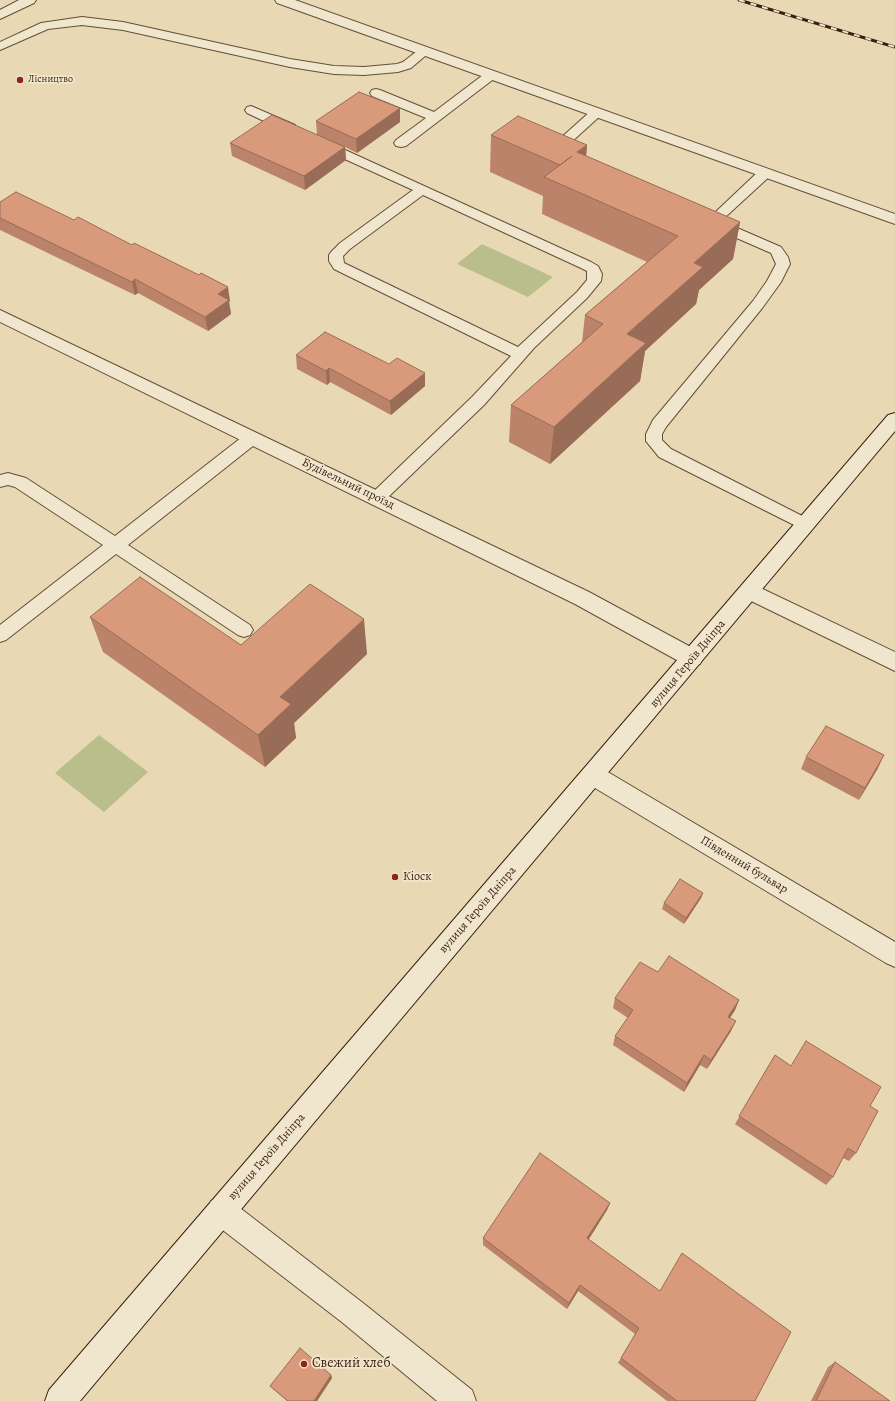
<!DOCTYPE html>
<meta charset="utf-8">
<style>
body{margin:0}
canvas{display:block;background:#e8d8b4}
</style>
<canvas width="895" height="1401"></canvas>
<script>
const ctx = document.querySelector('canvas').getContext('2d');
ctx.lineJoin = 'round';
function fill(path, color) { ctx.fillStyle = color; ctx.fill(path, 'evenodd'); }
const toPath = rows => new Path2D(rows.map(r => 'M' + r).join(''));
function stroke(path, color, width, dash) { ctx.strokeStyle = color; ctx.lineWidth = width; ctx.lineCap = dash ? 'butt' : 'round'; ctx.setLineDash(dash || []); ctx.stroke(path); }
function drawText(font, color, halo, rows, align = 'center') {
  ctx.font = font + ' Alegreya,serif'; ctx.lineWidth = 3.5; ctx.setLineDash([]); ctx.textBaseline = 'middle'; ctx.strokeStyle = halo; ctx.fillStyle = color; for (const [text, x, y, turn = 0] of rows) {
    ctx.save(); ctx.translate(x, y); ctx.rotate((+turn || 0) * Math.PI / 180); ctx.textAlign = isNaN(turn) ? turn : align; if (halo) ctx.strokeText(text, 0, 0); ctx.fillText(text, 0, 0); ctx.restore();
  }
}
const green = toPath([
 [482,244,553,277,528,297,457,264],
 [99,735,148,772,104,812,55,773]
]);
const lane = toPath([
 [82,17,123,22,290,59,334,66,364,67,397,64,403,62,421,48,429,48,431,51,411,68,398,72,364,75,334,74,290,67,123,30,82,25,48,29,0,50,0,42,41,23,82,17],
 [491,71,495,72,497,75,495,78,406,146,401,147,396,146,394,143,396,140,426,118,372,96,370,93,372,90,376,89,380,90,434,112,487,72,491,71],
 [251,106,295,125,296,128,295,131,290,132,285,131,247,113,245,110,247,107,251,106],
 [596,109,600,110,602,113,600,116,567,146,566,152,570,157,568,160,558,160,552,152,554,144,592,110,596,109],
 [321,139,591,262,598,266,602,274,601,281,587,298,534,348,484,405,383,502,377,504,371,502,369,498,371,494,472,397,511,356,334,269,329,261,329,255,331,252,340,243,413,190,316,146,314,143,316,140,321,139],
 [423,195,581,268,587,271,587,280,577,292,518,347,344,263,343,256,350,249,423,195],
 [765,169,770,170,772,173,770,176,721,221,781,247,788,257,790,264,781,282,763,307,666,427,662,434,662,440,671,449,812,521,815,525,812,529,806,531,659,457,646,441,646,434,653,420,753,301,767,281,776,264,771,253,709,226,705,222,760,170,765,169],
 [252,432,258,434,260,438,258,442,128,545,250,625,253,630,250,635,244,637,238,635,116,554,6,640,0,642,0,625,103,545,15,487,8,485,0,487,0,475,8,473,26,478,115,536,246,434,252,432]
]);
const street = toPath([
 [19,0,36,0,34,3,0,19,0,10,19,0],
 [275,0,295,0,895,214,895,224,277,3,275,0],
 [0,310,589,592,700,652,703,658,700,664,692,666,684,664,575,604,0,322,0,310],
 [750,583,895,652,895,671,743,597,740,591,743,585,750,583],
 [593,765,601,768,895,942,895,967,886,963,585,782,582,775,585,768,593,765],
 [221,1197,231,1201,363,1303,472,1390,476,1401,437,1401,343,1323,211,1221,207,1211,211,1201,221,1197]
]);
const secondary = toPath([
 [895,413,895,431,80,1401,45,1401,49,1390,888,415,895,413]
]);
const rail = toPath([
 [739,0,895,47]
]);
const wall = toPath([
 [316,121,400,122,357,153,345,147,346,160,305,190,232,156,230,143,317,135],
 [491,135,587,145,586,156,740,222,733,259,699,290,696,304,645,351,640,381,550,464,509,442,511,405,582,342,585,315,647,262,542,214,543,196,490,172],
 [0,202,230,301,229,302,231,314,208,331,138,293,135,295,0,230],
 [296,355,425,386,391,415,330,382,327,385,297,369],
 [90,617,241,645,367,654,294,723,296,738,265,767,103,652],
 [806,757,878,768,859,800,801,769],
 [703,893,701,898,684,924,662,909,664,903],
 [658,972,739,1000,735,1010,730,1018,731,1031,707,1069,700,1065,684,1092,613,1045,615,1036,628,1018,613,1008,615,998],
 [775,1055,791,1066,870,1106,856,1153,849,1161,843,1158,833,1177,826,1185,735,1124],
 [610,1203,607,1210,589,1239,755,1401,667,1401,618,1363,635,1334,578,1291,567,1309,483,1245,483,1238],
 [835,1362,890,1401,811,1401,828,1367],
 [331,1375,332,1378,317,1401,287,1401,272,1388,270,1386]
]);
const shadedWall = toPath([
 [400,108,400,122,357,153,356,139],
 [587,145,584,182,577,152],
 [345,147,346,160,305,190,304,176],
 [740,222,733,259,699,290,696,304,645,351,640,381,550,464,554,427,627,334,694,263],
 [135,279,138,293,135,295,132,282],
 [228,287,230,301,229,302,231,314,208,331,205,317,218,294],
 [329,368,330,382,327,385,326,371],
 [425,373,425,386,391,415,390,401],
 [364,619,367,654,294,723,296,738,265,767,258,735,280,697],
 [884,755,878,768,859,800,865,788],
 [703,893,701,898,684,924,686,918],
 [739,1000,735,1010,724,1027,728,1017],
 [736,1021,731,1031,707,1069,711,1060],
 [704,1055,700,1065,684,1092,687,1083],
 [610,1203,607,1210,585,1245,587,1238],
 [580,1285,578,1291,567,1309,569,1303],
 [331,1375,332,1378,317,1401,314,1401]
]);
const building = toPath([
 [359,92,400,108,356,139,316,121,359,92],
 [272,115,345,147,304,176,230,143,272,115],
 [518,116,587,145,577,152,740,222,694,263,703,267,627,334,646,343,554,427,511,405,603,324,585,315,678,236,544,177,572,156,560,165,491,135,518,116],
 [16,192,74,220,78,217,132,245,134,243,199,275,201,273,228,287,218,294,229,300,205,317,135,279,132,282,0,218,0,202,16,192],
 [325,332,389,364,397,358,425,373,390,401,329,368,326,371,296,355,325,332],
 [140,577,241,645,310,584,364,619,280,697,291,704,258,735,90,617,140,577],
 [826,726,884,755,865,788,806,757,826,726],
 [680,879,703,893,686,918,664,903,680,879],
 [669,956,739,1000,728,1017,736,1021,711,1060,704,1055,687,1083,615,1036,633,1010,615,998,640,962,658,972,669,956],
 [806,1041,881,1087,870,1106,878,1111,856,1153,848,1148,833,1177,739,1116,775,1055,791,1066,806,1041],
 [540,1153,610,1203,587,1238,660,1291,682,1253,791,1332,755,1401,677,1401,621,1358,639,1328,580,1285,569,1303,483,1238,540,1153],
 [300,1348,331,1375,314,1401,288,1401,270,1386,300,1348],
 [835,1362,890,1401,816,1401,835,1362]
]);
const markers = [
 [20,80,4,"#8f2418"],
 [395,877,4,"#8f2418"],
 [304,1364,4,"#8f2418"]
];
const farPoinames = [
 ["Лісництво",28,80]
];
const streetNames = [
 ["Будівельний проїзд",348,484,26],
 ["вулиця Героїв Дніпра",688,664,-50],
 ["Південний бульвар",744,865,31],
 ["вулиця Героїв Дніпра",478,910,-49],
 ["вулиця Героїв Дніпра",267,1157,-49]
];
const poiNames = [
 ["Кіоск",403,877]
];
const nearPoinames = [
 ["Свежий хлеб",312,1364]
];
fill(green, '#b9be8b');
stroke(lane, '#664d38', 2);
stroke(street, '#664d38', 2);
stroke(secondary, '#3a1f0f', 2);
fill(lane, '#f0e6ce');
fill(street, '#f0e6ce');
fill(secondary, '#f0e6ce');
stroke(rail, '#3a1f0f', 3);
stroke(rail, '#f0e6ce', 2, [6]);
fill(wall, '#bb846a');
fill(shadedWall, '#986c56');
fill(building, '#d99a7b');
stroke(building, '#986c56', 1);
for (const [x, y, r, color] of markers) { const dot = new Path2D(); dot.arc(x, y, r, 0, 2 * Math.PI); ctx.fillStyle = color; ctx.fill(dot); stroke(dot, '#f0e6ce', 1.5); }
drawText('10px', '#3a1f0f', '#f0e6ce', farPoinames, 'left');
drawText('12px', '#3a1f0f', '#f0e6ce', streetNames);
drawText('12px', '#3a1f0f', '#f0e6ce', poiNames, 'left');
drawText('14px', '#3a1f0f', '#f0e6ce', nearPoinames, 'left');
</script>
